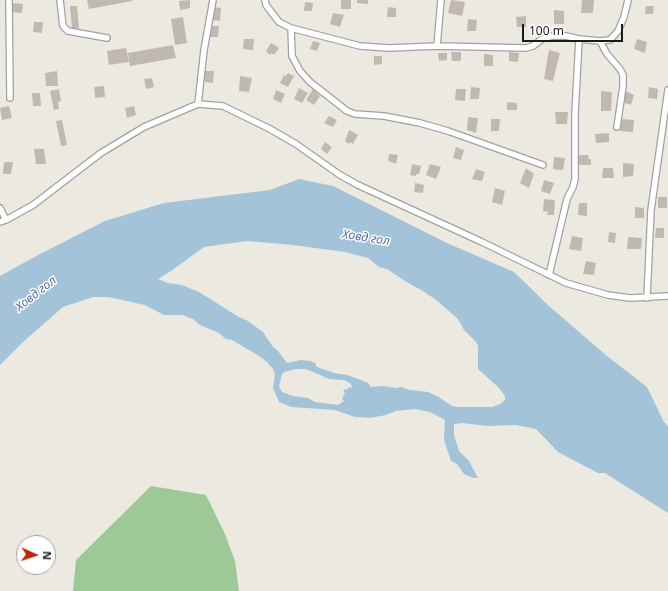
<!DOCTYPE html>
<meta charset="utf-8">
<style>
body{margin:0}
#map{position:relative;width:668px;height:591px;overflow:hidden;background:#eceae0;font-family:"Noto Sans",sans-serif}
canvas{display:block}
.north{position:absolute;left:16px;top:535px;width:40px;height:40px;box-sizing:border-box;background:#fff;border:1px solid #a3a3a3;border-radius:50%;rotate:93deg;font-size:11px;font-weight:700;line-height:16px;text-align:center;color:#1a1a1a}
.north::after{content:'';display:block;margin:auto;width:14px;height:18px;background:#bc2709;clip-path:polygon(50% 0,100% 100%,50% 72%,0 100%)}
.scale{position:absolute;left:522px;top:24px;width:101px;height:18px;box-sizing:border-box;border:2px solid #1a1a1a;border-top:0;padding-left:5px;font-size:12px;line-height:14px;white-space:nowrap;color:#1a1a1a;-webkit-text-stroke:3px #fff;paint-order:stroke}
</style>
<div id="map">
<canvas width="668" height="591"></canvas>
<div class="north">N</div>
<div class="scale">100 m</div>
</div>
<script>
const ctx = document.querySelector('canvas').getContext('2d');
ctx.lineJoin = 'round';
function fill(path, color) { ctx.fillStyle = color; ctx.fill(path, 'evenodd'); }
const toPath = rows => new Path2D(rows.map(r => 'M' + r).join(''));
function stroke(path, color, width, dash) { ctx.strokeStyle = color; ctx.lineWidth = width; ctx.lineCap = dash ? 'butt' : 'round'; ctx.setLineDash(dash || []); ctx.stroke(path); }
function drawText(font, color, halo, rows, align = 'center') {
  ctx.font = font + ' "Noto Sans",sans-serif'; ctx.lineWidth = 3; ctx.setLineDash([]); ctx.textBaseline = 'middle'; ctx.strokeStyle = halo; ctx.fillStyle = color; for (const [text, x, y, turn = 0] of rows) {
    ctx.save(); ctx.translate(x, y); ctx.rotate((+turn || 0) * Math.PI / 180); ctx.textAlign = isNaN(turn) ? turn : align; if (halo) ctx.strokeText(text, 0, 0); ctx.fillText(text, 0, 0); ctx.restore();
  }
}
const forest = toPath([
 [151,486,206,495,225,534,235,561,239,591,73,591,76,560]
]);
const water = toPath([
 [299,179,333,186,449,244,514,272,549,306,607,356,647,387,664,422,668,426,668,513,605,473,598,473,558,452,536,429,516,425,487,426,462,423,454,424,454,435,459,451,469,461,478,478,473,478,464,474,457,464,451,461,444,440,445,420,430,412,415,409,396,411,386,415,370,418,355,417,335,410,291,407,279,402,273,388,275,374,273,369,267,362,259,356,232,340,226,339,219,333,200,325,193,319,182,315,164,315,145,305,108,297,93,297,63,307,24,341,0,365,0,276,40,254,105,221,164,203,270,190],
 [247,241,293,245,345,252,368,258,379,267,387,269,405,281,421,290,435,299,451,313,458,319,464,330,476,342,478,346,478,369,498,387,505,396,505,400,500,404,492,407,458,407,452,406,437,396,428,392,410,390,401,387,396,388,383,386,371,387,368,383,361,380,347,375,334,373,317,367,315,363,310,361,301,360,287,363,278,351,273,347,263,332,248,321,237,316,199,292,182,285,168,283,158,279,171,271,204,247],
 [296,369,306,369,329,379,344,380,351,384,352,388,349,387,347,390,345,389,343,392,345,393,342,399,344,401,338,405,315,402,308,398,293,396,282,392,279,386,282,374,284,372]
]);
const building = toPath([
 [87,0,132,0,132,1,89,9],
 [190,0,190,8,180,10,179,1],
 [341,0,351,0,351,9,341,9],
 [357,0,368,0,368,4,357,3],
 [451,0,465,2,462,16,448,13],
 [582,0,594,0,593,13,581,13],
 [305,2,313,3,312,11,304,11],
 [12,3,23,4,22,13,11,12],
 [70,6,77,6,79,28,72,29],
 [646,6,654,6,653,14,645,14],
 [214,7,221,8,220,21,213,20],
 [388,7,396,8,396,17,387,17],
 [554,10,564,11,564,24,554,24],
 [333,13,344,15,340,27,330,24],
 [526,16,526,27,517,27,516,17],
 [183,17,187,43,175,45,171,19],
 [468,19,477,20,476,31,467,31],
 [34,22,43,22,42,33,33,32],
 [210,26,219,26,218,37,209,37],
 [244,39,254,39,253,50,243,49],
 [637,39,647,42,645,53,634,49],
 [313,41,320,43,317,51,310,49],
 [271,43,279,48,274,55,271,53,270,55,266,51],
 [173,45,176,58,130,66,128,53],
 [126,48,129,62,109,65,107,51],
 [549,50,560,53,553,81,544,79],
 [451,52,461,52,461,61,452,61],
 [509,52,519,53,518,62,509,61],
 [438,53,447,53,447,60,439,61],
 [484,54,493,55,493,66,484,66],
 [374,56,382,56,382,64,374,65],
 [57,71,58,86,46,86,45,73],
 [205,71,214,71,213,83,205,82],
 [288,73,294,76,288,87,280,83,284,75,286,76],
 [240,76,252,78,249,92,239,91],
 [152,78,154,87,146,89,144,79],
 [104,86,105,97,95,98,94,87],
 [471,87,480,88,479,99,470,99],
 [649,87,658,89,657,99,648,98],
 [299,88,308,93,302,103,294,99],
 [59,89,61,101,58,102,59,109,54,110,50,91],
 [313,89,320,96,314,105,306,100],
 [456,89,466,89,465,101,455,100],
 [276,90,285,94,281,103,273,99],
 [601,91,612,92,611,111,601,111],
 [625,91,634,95,631,105,622,102],
 [32,93,40,93,41,106,33,106],
 [507,102,517,103,517,110,507,110],
 [9,106,12,118,2,120,0,108],
 [134,106,136,115,127,118,125,108],
 [555,112,568,112,567,124,556,124],
 [329,116,337,120,333,127,324,123],
 [468,117,478,118,476,133,467,130],
 [491,119,500,119,499,131,491,131],
 [621,119,634,120,633,132,620,131],
 [62,120,67,145,61,146,56,121],
 [349,130,358,135,353,144,350,142,349,144,345,141],
 [609,133,609,142,596,143,595,134],
 [325,142,332,147,327,154,321,149],
 [456,147,464,150,461,160,453,158],
 [34,149,44,149,46,164,36,164],
 [389,154,398,155,396,164,388,161],
 [578,155,589,155,588,159,591,159,591,165,578,165],
 [554,157,565,158,563,170,553,169],
 [4,162,13,162,11,174,3,174],
 [623,163,634,164,633,176,623,177],
 [412,164,421,166,419,174,416,174,416,176,410,175],
 [430,164,441,167,436,179,426,175],
 [526,168,534,174,529,188,520,183],
 [603,168,613,168,614,178,602,178],
 [476,169,485,172,482,181,472,179],
 [544,180,554,183,550,194,541,191],
 [415,183,424,185,423,193,414,192],
 [495,188,505,191,502,205,492,202],
 [658,197,667,197,667,208,658,208],
 [544,199,555,200,554,215,547,215,548,212,543,211],
 [579,203,587,203,587,216,578,215],
 [635,207,644,208,644,218,635,218],
 [656,228,664,228,664,238,655,238],
 [609,232,616,233,615,243,608,242],
 [572,236,583,238,581,251,569,249],
 [628,237,642,238,641,249,627,249],
 [586,261,596,263,594,275,583,274]
]);
const minor = toPath([
 [9,0,10,98],
 [60,0,63,26,68,31,107,38],
 [265,0,266,5,279,22,291,28,360,46,389,48,437,46,526,48,533,46,542,39,552,36,566,36,579,39,600,41,610,40,618,31,624,17,628,0],
 [291,28,292,56,300,71,310,82,347,111,355,114,384,116,420,123,448,131,543,165],
 [600,41,607,54,620,69,623,75,623,86,617,127],
 [437,46,441,0],
 [198,104,223,106,270,129,296,144,340,175,358,185,482,242,566,283,608,295,630,298,668,296],
 [0,208,6,220],
 [0,222,6,220,33,205,101,153,144,127,198,104,204,50,213,0],
 [549,275,567,199,573,187,575,179,575,114,579,39],
 [647,298,651,210,668,90]
]);
const waterNames = [
 ["Ховд гол",366,238,9],
 ["Ховд гол",36,294,-38]
];
fill(forest, '#9dc996');
fill(water, '#a2c3d8');
fill(building, '#c0b9b0');
stroke(minor, '#a1a1a1', 8);
stroke(minor, '#fff', 5.5);
drawText('italic 12px', '#4d6aa4', '#fff', waterNames);
</script>
